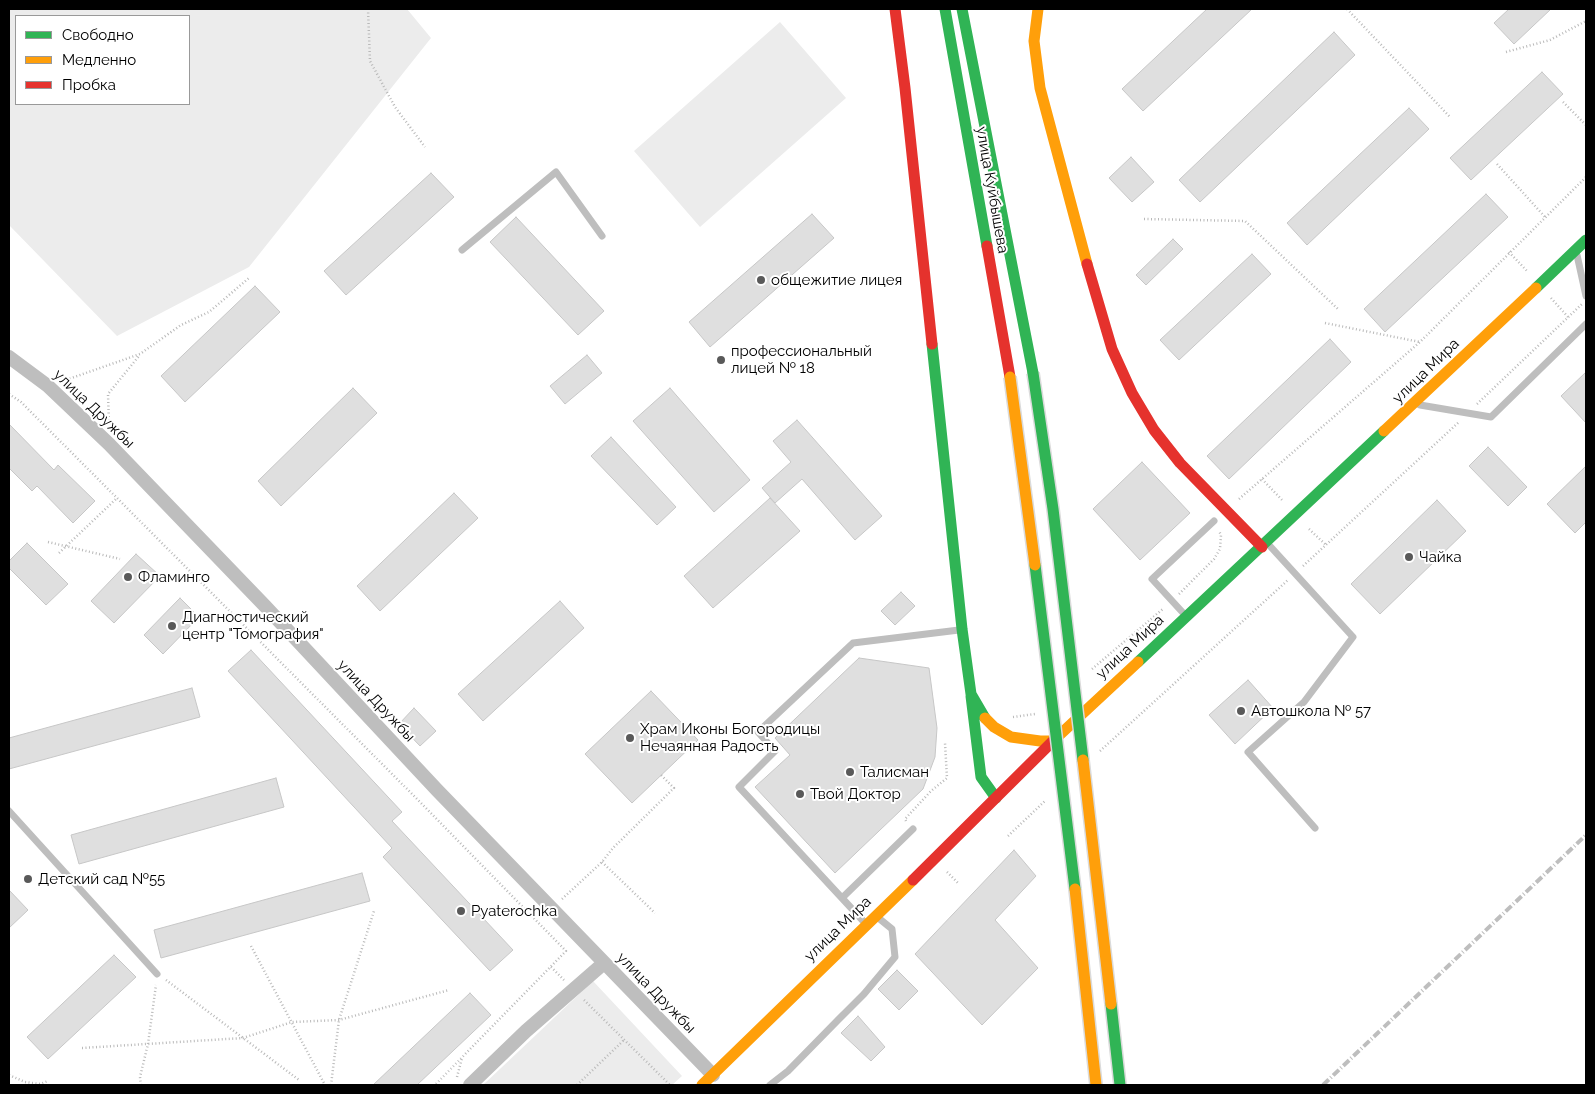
<!DOCTYPE html>
<meta charset="utf-8">
<style>
body{margin:0}
#map{position:relative;width:1595px;height:1094px;overflow:hidden;background:#fff;font-family:Raleway,sans-serif}
canvas{display:block}
.frame{position:absolute;inset:0;border:10px solid #000;pointer-events:none}
.legend{position:absolute;left:15px;top:15px;width:175px;height:90px;box-sizing:border-box;background:#fff;border:1px solid #999;margin:0;padding:6px 9px;list-style:none;font-size:15px;color:#000}
.legend li{display:flex;align-items:center;gap:10px;height:25px}
.legend b{width:25px;border:1px solid #999}
</style>
<div id="map">
<canvas width="1595" height="1094"></canvas>
<div class="frame"></div>
<ul class="legend">
<li><b style="height:6px;background:#30b455"></b>Свободно</li>
<li><b style="height:6px;background:#ff9f0a"></b>Медленно</li>
<li><b style="height:6px;background:#e5322d"></b>Пробка</li>
</ul>
</div>
<script>
const ctx = document.querySelector('canvas').getContext('2d');
ctx.lineJoin = 'round';
function fill(path, color) { ctx.fillStyle = color; ctx.fill(path, 'evenodd'); }
const toPath = rows => new Path2D(rows.map(r => 'M' + r).join(''));
function stroke(path, color, width, dash) { ctx.strokeStyle = color; ctx.lineWidth = width; ctx.lineCap = dash ? 'butt' : 'round'; ctx.setLineDash(dash || []); ctx.stroke(path); }
function drawText(font, color, halo, rows, align = 'center') {
  ctx.font = font + ' Raleway,sans-serif'; ctx.lineWidth = 4; ctx.setLineDash([]); ctx.textBaseline = 'middle'; ctx.strokeStyle = halo; ctx.fillStyle = color; for (const [text, x, y, turn = 0] of rows) {
    ctx.save(); ctx.translate(x, y); ctx.rotate((+turn || 0) * Math.PI / 180); ctx.textAlign = isNaN(turn) ? turn : align; if (halo) ctx.strokeText(text, 0, 0); ctx.fillText(text, 0, 0); ctx.restore();
  }
}
const green = toPath([
 [9,9,407,9,431,38,249,267,117,336,9,225],
 [16,16,189,16,189,104,16,104],
 [780,22,846,98,700,227,634,151],
 [593,981,682,1076,672,1085,483,1085]
]);
const building = toPath([
 [1207,9,1252,9,1143,111,1122,89,1207,9],
 [1509,9,1551,9,1514,44,1494,23,1509,9],
 [1334,32,1355,55,1200,202,1179,180,1334,32],
 [1542,72,1563,94,1471,180,1450,158,1542,72],
 [1409,108,1429,129,1307,245,1287,223,1409,108],
 [1131,157,1154,182,1132,202,1109,178,1131,157],
 [431,173,454,197,346,295,324,271,431,173],
 [1486,194,1508,217,1385,332,1364,309,1486,194],
 [812,214,834,238,710,347,689,322,812,214],
 [516,217,604,311,578,335,490,242,516,217],
 [1173,239,1183,249,1146,285,1136,275,1173,239],
 [1252,254,1271,274,1179,360,1160,340,1252,254],
 [255,286,280,312,185,402,161,376,255,286],
 [1330,339,1351,362,1229,479,1207,456,1330,339],
 [587,355,602,373,565,404,550,386,587,355],
 [1586,372,1586,423,1561,396,1586,372],
 [353,388,377,413,281,506,258,481,353,388],
 [670,388,750,480,714,512,633,421,670,388],
 [797,420,882,516,855,540,802,479,775,503,762,488,791,462,773,441,797,420],
 [9,424,54,470,58,465,95,501,73,523,37,486,32,491,9,468,9,424],
 [611,437,676,507,657,525,591,456,611,437],
 [1488,447,1527,487,1508,506,1469,466,1488,447],
 [1142,462,1190,513,1140,560,1093,509,1142,462],
 [1586,466,1586,522,1575,533,1547,504,1586,466],
 [454,493,478,518,380,611,357,586,454,493],
 [770,498,800,531,713,608,684,576,770,498],
 [1437,500,1466,531,1380,614,1351,584,1437,500],
 [27,543,68,584,46,605,9,568,9,561,27,543],
 [136,554,160,576,114,623,91,601,136,554],
 [901,592,915,606,895,625,881,611,901,592],
 [180,598,199,617,163,654,144,635,180,598],
 [560,601,584,628,483,721,458,694,560,601],
 [251,650,402,812,392,821,513,950,490,971,383,857,392,848,228,671,251,650],
 [859,658,929,668,937,728,935,757,923,789,835,873,755,787,790,755,775,738,859,658],
 [1248,680,1273,708,1235,744,1209,715,1248,680],
 [192,688,200,717,9,769,9,738,192,688],
 [651,691,698,740,632,803,585,754,651,691],
 [414,708,436,731,420,746,399,724,414,708],
 [276,778,284,807,79,864,71,835,276,778],
 [1014,850,1036,876,995,920,1038,968,982,1025,915,954,1014,850],
 [362,873,370,901,161,958,154,930,362,873],
 [9,890,28,910,9,928,9,890],
 [114,955,136,977,48,1059,27,1037,114,955],
 [897,970,918,991,899,1010,878,989,897,970],
 [470,993,491,1015,417,1085,373,1085,470,993],
 [858,1016,885,1047,871,1061,841,1033,858,1016]
]);
const path = toPath([
 [368,9,370,61,395,107,425,147],
 [1347,9,1450,117],
 [1506,52,1550,40,1586,21],
 [1563,102,1586,125],
 [1497,164,1545,217],
 [1144,219,1245,221,1339,310],
 [1509,252,1527,271],
 [1551,298,1568,317],
 [1325,323,1420,342],
 [63,381,140,354,181,325,209,312,249,278],
 [9,394,21,402,117,498,422,804,566,951,435,1085],
 [1477,404,1582,304],
 [109,424,108,394,139,356],
 [1262,479,1283,501],
 [1239,499,1420,342,1586,177],
 [1309,529,1326,545],
 [48,542,120,559],
 [59,553,117,498],
 [1303,566,1459,422],
 [1179,594,1214,559,1220,549,1221,535,1219,531],
 [9,634,10,634],
 [1092,669,1164,608],
 [1013,717,1035,714],
 [1100,751,1288,580],
 [906,821,905,819,931,791,947,778,945,743],
 [1008,836,1046,800],
 [602,862,655,913],
 [947,872,958,883],
 [562,899,602,862,613,848,674,788,661,775],
 [251,946,325,1085],
 [551,967,564,980],
 [166,980,299,1080],
 [584,1000,670,1085],
 [82,1048,243,1038,292,1022,339,1020,449,990],
 [9,1075,25,1082,40,1084,48,1081],
 [457,1077,462,1058],
 [141,1085,140,1077,148,1044,156,985],
 [331,1085,339,1020,374,911],
 [577,1085,624,1040]
]);
const lane = toPath([
 [462,250,556,172,602,236],
 [1577,255,1586,296],
 [1420,405,1491,417,1586,324],
 [1269,545,1353,637,1304,702,1248,752,1315,828],
 [1185,615,1152,579,1214,521],
 [9,811,157,974],
 [842,898,913,829],
 [866,924,739,787,775,751,758,732,853,643,959,630],
 [770,1085,788,1071,837,1021,864,994,895,957,892,929,876,916]
]);
const street = toPath([
 [9,357,48,386,109,444,265,606,437,790,713,1075],
 [470,1085,526,1031,604,963]
]);
const fast = toPath([
 [945,9,987,246],
 [962,9,1033,373],
 [1536,288,1586,240],
 [932,344,962,629,971,694,985,718],
 [1138,662,1384,431],
 [971,696,981,777,996,798]
]);
const slow = toPath([
 [1038,9,1034,41,1040,88,1087,264],
 [1384,431,1536,288],
 [985,718,994,727,1011,737,1040,741,1053,741,1138,662],
 [702,1085,913,880]
]);
const jam = toPath([
 [895,9,905,88,932,344],
 [987,246,1010,377],
 [1087,264,1112,349,1132,393,1154,430,1180,463,1262,547],
 [913,880,1053,741]
]);
const rail = toPath([
 [1323,1085,1586,835]
]);
const fastBridge = toPath([
 [1033,373,1053,509,1083,760],
 [1035,565,1075,889],
 [1111,1004,1120,1085]
]);
const slowBridge = toPath([
 [1010,377,1035,565],
 [1083,760,1111,1004],
 [1075,889,1096,1085]
]);
const markers = [
 [761,280,5,"#595959"],
 [721,360,5,"#595959"],
 [1409,557,5,"#595959"],
 [128,577,5,"#595959"],
 [172,626,5,"#595959"],
 [1241,711,5,"#595959"],
 [630,738,5,"#595959"],
 [850,772,5,"#595959"],
 [800,794,5,"#595959"],
 [28,879,5,"#595959"],
 [461,911,5,"#595959"]
];
const streetNames = [
 ["улица Куйбышева",992,190,80],
 ["улица Мира",1426,371,-44],
 ["улица Дружбы",94,409,44],
 ["улица Мира",1130,647,-43],
 ["улица Дружбы",376,701,47],
 ["улица Мира",838,929,-44],
 ["улица Дружбы",656,993,46]
];
const poiNames = [
 ["общежитие лицея",771,280],
 ["профессиональный",731,351],
 ["лицей № 18",731,368],
 ["Чайка",1419,557],
 ["Фламинго",138,577],
 ["Диагностический",182,617],
 ["центр \"Томография\"",182,634],
 ["Автошкола № 57",1251,711],
 ["Храм Иконы Богородицы",640,729],
 ["Нечаянная Радость",640,746],
 ["Талисман",860,772],
 ["Твой Доктор",810,794],
 ["Детский сад №55",38,879],
 ["Pyaterochka",471,911]
];
fill(green, '#ececec');
fill(building, '#dfdfdf');
stroke(building, '#c7c7c7', 1);
stroke(path, '#b9b9b9', 2.5, [1, 2.5]);
stroke(lane, '#bebebe', 7);
stroke(street, '#bebebe', 14);
stroke(fast, '#30b455', 11);
stroke(slow, '#ff9f0a', 11);
stroke(jam, '#e5322d', 11);
stroke(rail, '#bebebe', 4, [8, 2.5, 1, 2.5]);
stroke(fastBridge, '#dbdbdb', 14, []);
stroke(slowBridge, '#dbdbdb', 14, []);
stroke(fastBridge, '#30b455', 11);
stroke(slowBridge, '#ff9f0a', 11);
for (const [x, y, r, color] of markers) { const dot = new Path2D(); dot.arc(x, y, r, 0, 2 * Math.PI); ctx.fillStyle = color; ctx.fill(dot); stroke(dot, '#fff', 2); }
drawText('15px', '#000', '#fff', streetNames);
drawText('15px', '#000', '#fff', poiNames, 'left');
</script>
